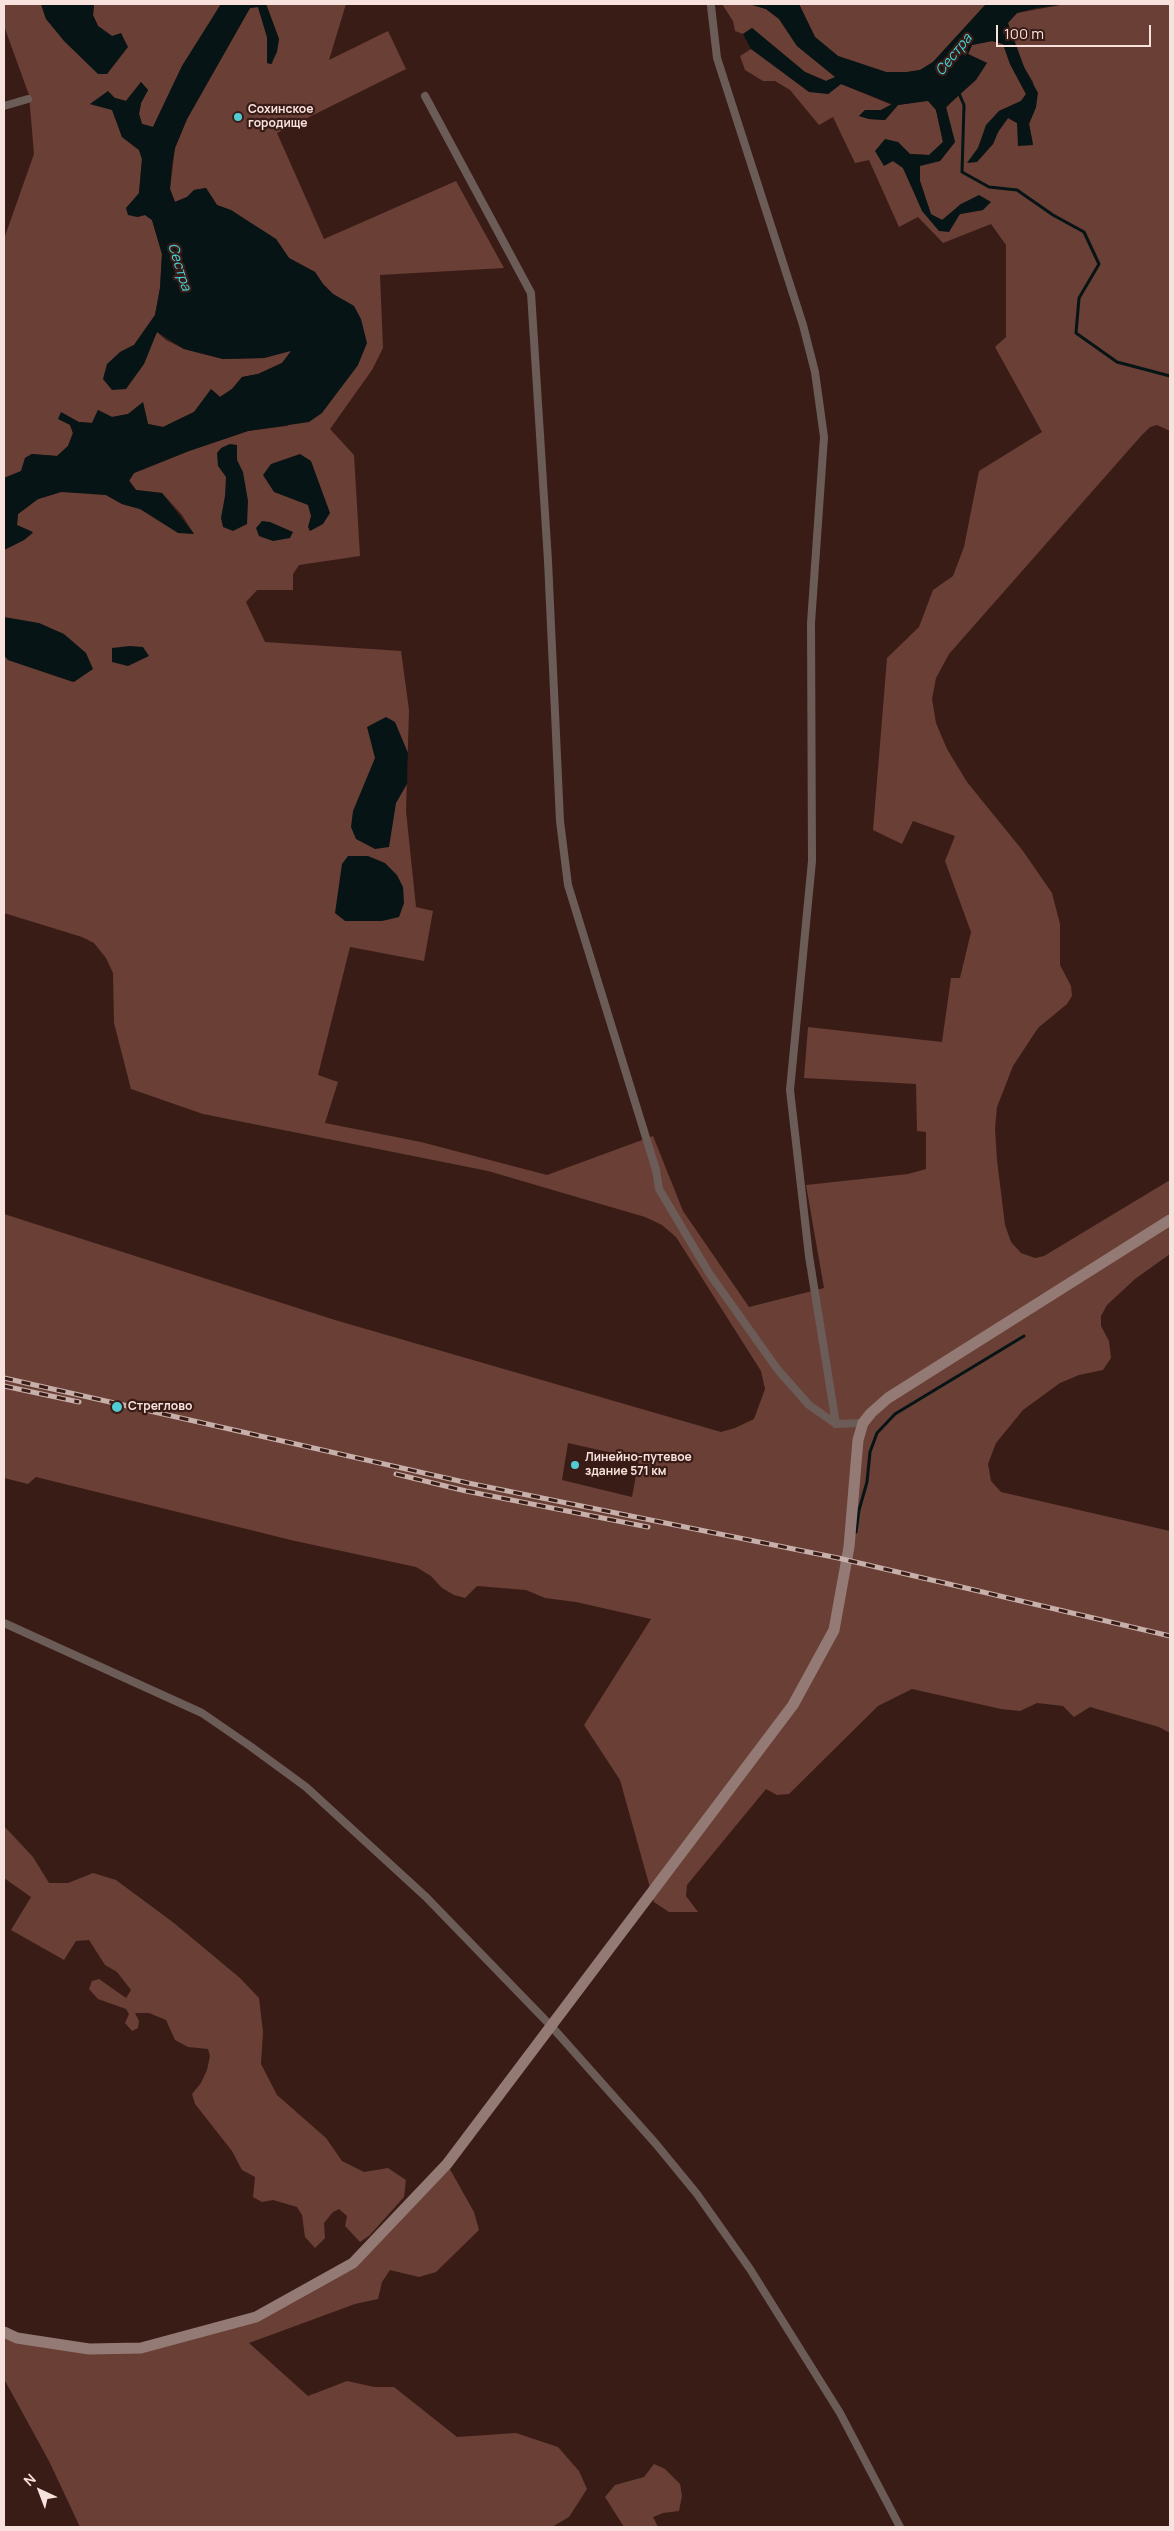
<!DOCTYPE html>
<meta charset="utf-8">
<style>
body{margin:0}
#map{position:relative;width:1174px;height:2531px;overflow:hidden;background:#3a1c16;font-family:Manrope,sans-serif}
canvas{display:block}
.frame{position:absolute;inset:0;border:5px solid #f8e2dd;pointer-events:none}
.north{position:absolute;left:15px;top:2466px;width:50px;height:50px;-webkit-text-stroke:4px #3a1c16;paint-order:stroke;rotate:317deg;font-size:14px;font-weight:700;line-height:20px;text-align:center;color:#f8e2dd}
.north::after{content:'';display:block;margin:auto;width:18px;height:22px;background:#f8e2dd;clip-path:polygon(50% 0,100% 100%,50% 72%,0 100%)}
.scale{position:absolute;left:996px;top:25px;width:155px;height:22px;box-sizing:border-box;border:2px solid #f8e2dd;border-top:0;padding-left:6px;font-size:15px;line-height:18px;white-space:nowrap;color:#f8e2dd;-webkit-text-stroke:4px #3a1c16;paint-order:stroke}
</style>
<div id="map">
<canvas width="1174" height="2531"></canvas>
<div class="frame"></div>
<div class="north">N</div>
<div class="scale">100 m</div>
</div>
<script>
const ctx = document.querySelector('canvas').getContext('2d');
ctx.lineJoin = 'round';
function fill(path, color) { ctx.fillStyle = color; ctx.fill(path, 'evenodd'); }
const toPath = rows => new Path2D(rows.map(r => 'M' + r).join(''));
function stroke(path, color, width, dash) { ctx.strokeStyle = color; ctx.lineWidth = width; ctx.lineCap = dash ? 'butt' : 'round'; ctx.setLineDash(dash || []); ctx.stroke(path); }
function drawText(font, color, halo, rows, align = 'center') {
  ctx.font = font + ' Manrope,sans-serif'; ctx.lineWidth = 4.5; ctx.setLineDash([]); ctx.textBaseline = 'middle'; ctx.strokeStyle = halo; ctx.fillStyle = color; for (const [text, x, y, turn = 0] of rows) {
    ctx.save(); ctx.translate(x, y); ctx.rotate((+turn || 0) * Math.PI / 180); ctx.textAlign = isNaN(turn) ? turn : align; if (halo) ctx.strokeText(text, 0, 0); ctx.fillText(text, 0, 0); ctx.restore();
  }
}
const green = toPath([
 [4,4,41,4,46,19,107,74,115,62,112,36,98,26,93,15,94,4,221,4,182,66,153,127,142,124,139,114,141,103,148,90,141,82,126,101,115,98,90,104,113,110,122,137,139,150,142,159,137,217,145,215,152,220,162,254,160,288,155,315,134,345,120,352,150,345,157,332,166,340,184,349,223,359,264,358,292,350,282,363,258,374,242,377,232,389,220,397,212,390,194,412,163,427,148,424,143,403,128,414,112,417,98,410,92,423,79,422,70,425,73,433,68,446,57,456,32,454,25,458,22,471,4,478,4,239,34,154,29,95,4,26],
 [266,4,346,4,329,60,388,31,406,69,277,133,324,239,456,181,504,268,380,275,383,348,372,370,330,429,354,455,360,556,299,565,293,574,293,590,257,590,246,602,265,642,401,651,409,710,406,811,416,907,433,911,424,961,350,947,318,1075,338,1082,325,1123,421,1142,547,1175,653,1136,683,1211,749,1307,824,1288,806,1185,908,1174,926,1169,926,1132,917,1131,916,1084,804,1078,808,1027,942,1042,951,978,960,978,971,932,945,861,955,836,913,821,902,844,873,830,887,658,919,627,933,590,953,576,964,547,979,471,1042,432,995,347,1006,337,1006,245,991,224,943,243,918,217,899,227,869,160,855,163,833,117,819,125,790,90,775,81,763,81,745,70,740,56,751,49,780,68,828,94,841,84,892,105,881,110,865,110,859,116,869,119,885,120,898,105,928,100,936,110,943,142,929,155,910,154,898,142,893,161,903,168,912,187,939,231,960,214,983,210,961,204,943,220,931,215,920,181,920,165,940,161,955,142,946,108,987,63,968,54,972,45,992,41,1003,44,1010,64,1026,94,1021,101,999,111,987,125,978,148,968,162,977,161,993,144,998,132,1008,118,1017,123,1033,144,1029,124,1036,107,1033,82,1024,67,1007,23,1017,13,1066,4,1170,4,1170,431,1157,425,1150,427,1141,436,949,654,936,678,932,699,936,723,947,749,967,782,1023,851,1052,893,1060,924,1060,965,1071,986,1072,996,1067,1004,1038,1028,1013,1066,997,1107,995,1129,997,1160,1005,1225,1011,1242,1021,1253,1035,1258,1044,1256,1170,1180,1170,1254,1135,1279,1107,1305,1101,1316,1101,1326,1109,1341,1111,1358,1103,1370,1079,1375,1060,1383,1023,1410,996,1443,988,1464,991,1481,1001,1492,1170,1531,1170,1733,1159,1727,1090,1707,1074,1717,1063,1706,1037,1703,1020,1711,1001,1709,912,1689,878,1706,789,1794,777,1795,766,1789,687,1885,686,1896,698,1912,669,1912,654,1902,620,1780,584,1725,651,1619,576,1602,545,1598,526,1590,477,1586,465,1598,454,1595,442,1588,431,1576,416,1567,295,1541,36,1477,28,1484,4,1478,4,1214,335,1320,721,1432,735,1428,754,1419,765,1389,761,1371,676,1237,662,1225,645,1217,488,1171,203,1114,131,1089,114,1023,113,973,106,958,94,943,82,937,4,913,4,655,8,660,73,682,4,617,4,550,24,540,33,533,17,525,18,514,38,499,61,492,81,492,106,495,122,504,140,509,194,534,182,515,162,493,136,490,129,480,134,473,189,451,248,431,287,426,341,387,358,365,354,306,333,294,323,284,315,272,289,258,276,239,231,211,217,205,206,188,194,190,187,197,175,202,170,189,175,148,187,119,250,8,258,7,267,37,267,63,272,64,279,39],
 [568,1443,639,1459,632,1497,562,1480],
 [722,4,749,4,766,9,779,19,797,46,836,77,826,81,805,72,752,28,743,34,735,31,733,21],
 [799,4,986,4,933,62,920,70,907,72,886,72,838,56,815,37],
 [4,1826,33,1857,49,1883,68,1883,93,1873,116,1880,174,1923,240,1978,259,1998,263,2032,261,2064,277,2095,326,2138,342,2161,364,2172,388,2168,406,2180,404,2197,370,2235,360,2242,345,2226,347,2216,339,2209,333,2212,324,2223,325,2238,315,2248,305,2237,302,2215,297,2207,273,2200,262,2202,253,2197,255,2177,242,2170,232,2151,195,2104,192,2094,201,2083,207,2070,210,2056,208,2049,188,2047,175,2040,166,2020,149,2013,135,2013,139,2021,138,2028,132,2031,125,2023,129,2014,126,2009,98,1999,89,1989,92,1981,99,1979,126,1998,131,1990,117,1972,105,1965,89,1940,76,1941,64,1960,11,1930,31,1897,4,1878],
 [447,2164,474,2212,479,2230,436,2272,419,2277,390,2270,382,2282,378,2299,355,2304,249,2343,308,2396,347,2381,374,2387,394,2387,457,2437,516,2433,558,2447,579,2471,587,2489,569,2517,552,2527,80,2527,49,2461,4,2379,4,2332,17,2338,141,2348,256,2317,354,2263],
 [654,2464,665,2469,680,2484,682,2496,679,2511,663,2513,653,2517,658,2527,624,2527,605,2497,615,2485,644,2477]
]);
const water = toPath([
 [41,4,94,4,93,15,98,26,112,36,121,33,128,47,107,74,98,74,64,41,46,19],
 [221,4,266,4,279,39,277,52,271,64,267,63,267,37,258,7,250,8,187,119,175,148,172,164,170,189,175,202,187,197,194,190,206,188,217,205,231,210,276,239,289,258,315,272,323,284,333,294,354,306,361,319,367,343,358,365,322,413,309,422,248,431,189,451,134,473,129,481,136,490,162,493,194,534,178,533,140,509,122,504,106,495,61,492,38,499,18,514,17,525,33,532,24,540,4,550,4,478,21,471,25,458,32,454,57,456,68,446,73,433,70,425,58,419,61,412,79,422,92,423,98,410,112,417,128,414,143,402,148,424,163,427,194,412,211,389,220,397,232,389,242,377,258,374,282,363,291,351,264,358,223,359,184,349,157,332,144,364,126,389,112,390,103,379,107,364,120,352,134,345,155,315,160,288,162,254,152,220,145,215,137,217,128,215,126,208,139,193,142,159,139,150,122,137,112,110,90,104,108,91,115,98,126,101,141,82,148,90,141,103,139,114,142,124,153,127,182,66],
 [749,4,799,4,815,37,838,56,886,72,907,72,920,70,933,62,986,4,1105,4,1066,4,1036,8,1017,13,1008,23,1024,67,1038,93,1036,107,1029,124,1033,145,1018,146,1017,123,1008,118,998,132,993,144,977,162,967,163,978,148,986,125,999,111,1021,101,1026,94,1010,64,1003,44,992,41,972,45,968,54,987,63,976,80,946,107,955,142,940,161,920,166,920,181,931,214,942,220,961,204,979,195,991,202,983,210,960,214,949,232,939,231,922,211,903,168,893,161,884,166,875,151,885,139,898,142,910,154,929,155,943,142,936,110,928,101,898,105,885,120,869,119,859,116,865,110,881,110,892,104,841,84,828,94,809,92,751,49,743,34,752,28,805,72,826,81,835,77,797,46,779,19,766,9],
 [230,444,237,445,237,460,243,472,248,501,247,524,233,531,223,527,221,518,225,496,226,477,218,466,217,453,221,448],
 [300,454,311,461,330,513,323,524,310,531,308,527,311,516,308,505,274,492,263,475,271,464],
 [262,521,270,522,293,532,290,538,273,541,259,536,256,528],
 [4,617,39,623,64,634,86,653,93,669,74,682,8,660,4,655],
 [130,646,143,647,149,656,128,666,112,662,112,648],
 [386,717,395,722,408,753,407,784,396,803,389,847,375,849,356,839,351,827,353,811,375,758,367,727],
 [348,856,368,856,385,863,397,875,403,887,404,903,399,917,382,921,345,921,335,913,342,864]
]);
const stream = toPath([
 [958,91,964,105,962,172,989,187,1017,190,1053,215,1084,232,1099,264,1079,298,1076,333,1117,362,1170,376],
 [856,1532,859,1510,867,1482,870,1452,877,1433,895,1414,1024,1336]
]);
const street = toPath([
 [711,6,717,58,803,325,815,372,824,437,811,623,812,861,790,1090,809,1256,836,1424],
 [425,96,531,293,548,561,560,821,568,885,656,1170,659,1189,709,1273,778,1370,809,1405,836,1424,863,1423],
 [4,106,28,99],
 [4,1623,202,1713,250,1746,306,1787,426,1897,552,2027,656,2144,697,2194,750,2269,840,2413,900,2527]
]);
const secondary = toPath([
 [4,2332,17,2338,89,2349,141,2348,256,2317,353,2263,447,2164,793,1705,834,1630,849,1547,858,1440,863,1423,871,1413,888,1398,1170,1220]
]);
const rail = toPath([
 [4,1378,468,1483,838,1558,1170,1636],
 [4,1386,79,1402],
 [396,1474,466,1491,648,1527]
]);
const markers = [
 [238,117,5,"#51ccd4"],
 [117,1407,6,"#51ccd4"],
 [575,1465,5,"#51ccd4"]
];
const poiNames = [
 ["Сохинское",248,110],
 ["городище",248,124],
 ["Стреглово",128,1407],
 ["Линейно-путевое",585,1458],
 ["здание 571 км",585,1472]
];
const waterNames = [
 ["Сестра",954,55,-51],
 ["Сестра",179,267,73]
];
fill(green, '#693f36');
fill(water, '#071415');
stroke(stream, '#071415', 3);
stroke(street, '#6c5c58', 8);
stroke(secondary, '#947a74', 11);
stroke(rail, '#c7afaa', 5);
stroke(rail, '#3a1c16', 3, [9]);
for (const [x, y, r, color] of markers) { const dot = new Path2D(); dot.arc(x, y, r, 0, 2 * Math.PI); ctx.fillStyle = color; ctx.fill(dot); stroke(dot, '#3a1c16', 2); }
drawText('bold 12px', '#f8e2dd', '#3a1c16', poiNames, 'left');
drawText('italic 14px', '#40d7e0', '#3a1c16', waterNames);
</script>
